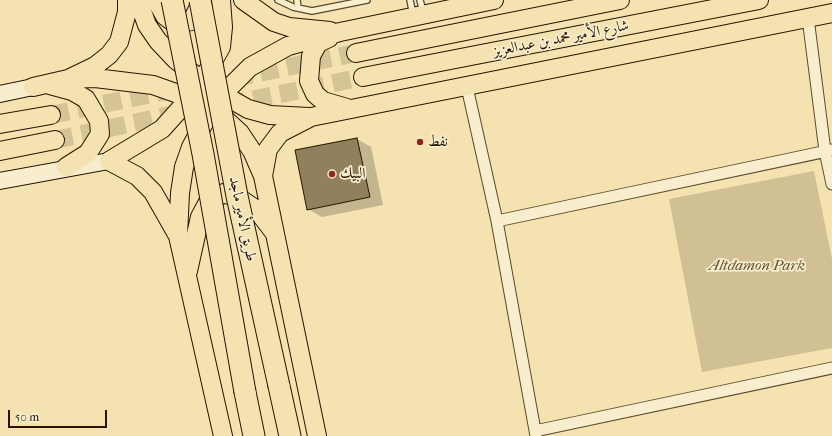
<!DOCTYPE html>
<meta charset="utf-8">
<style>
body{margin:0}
#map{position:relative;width:832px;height:436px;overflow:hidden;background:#f4e3b1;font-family:"IM FELL French Canon",serif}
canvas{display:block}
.scale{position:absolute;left:8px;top:410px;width:99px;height:18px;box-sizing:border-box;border:2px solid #261400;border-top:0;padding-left:5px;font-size:12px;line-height:14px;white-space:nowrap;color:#261400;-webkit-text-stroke:3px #f8edcc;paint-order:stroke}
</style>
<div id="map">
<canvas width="832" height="436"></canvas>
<div class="scale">50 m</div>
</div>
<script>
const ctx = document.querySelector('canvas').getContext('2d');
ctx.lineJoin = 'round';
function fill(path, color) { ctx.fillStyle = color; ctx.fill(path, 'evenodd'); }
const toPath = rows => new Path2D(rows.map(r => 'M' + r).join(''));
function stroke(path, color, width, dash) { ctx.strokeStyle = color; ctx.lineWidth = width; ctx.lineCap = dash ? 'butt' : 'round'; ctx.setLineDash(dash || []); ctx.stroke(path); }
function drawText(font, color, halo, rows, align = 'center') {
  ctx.font = font + ' "IM FELL French Canon",Amiri,serif'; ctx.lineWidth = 3.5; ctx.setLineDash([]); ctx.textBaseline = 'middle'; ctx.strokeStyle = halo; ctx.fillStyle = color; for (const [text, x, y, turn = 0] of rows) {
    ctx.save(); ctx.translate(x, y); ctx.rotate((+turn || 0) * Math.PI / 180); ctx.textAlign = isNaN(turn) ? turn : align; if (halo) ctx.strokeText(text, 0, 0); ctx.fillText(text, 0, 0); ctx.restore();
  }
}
const green = toPath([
 [814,171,832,259,832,348,702,372,669,199]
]);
const shadow = toPath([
 [357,139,371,147,383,205,322,217,308,209]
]);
const building = toPath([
 [357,138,370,197,307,210,295,150,357,138]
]);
const primaryTunnel = toPath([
 [234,78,356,53],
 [227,105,363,77],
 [51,115,175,89],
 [55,140,184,112]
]);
const lane = toPath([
 [278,0,293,7,312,11,367,0],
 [297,0,298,8],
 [410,0,413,15],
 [420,0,423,12]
]);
const street = toPath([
 [808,18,825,151,832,184],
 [467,87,497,221,536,436],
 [497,221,832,150],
 [535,431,832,368]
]);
const secondary = toPath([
 [0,94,33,87],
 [0,181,109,161]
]);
const primary = toPath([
 [138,0,147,25,158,41,176,60,211,88,248,109,270,115,309,117],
 [156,0,165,16,170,20,174,22,186,22,192,21,202,0],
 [243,0,274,22,289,27,330,31],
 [329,38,318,43,311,56,309,81,315,94,323,101,347,108],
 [356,53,620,0],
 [363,77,759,0],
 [68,79,95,78,153,85,201,102,217,112,240,133,252,151,263,176,317,436],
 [50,85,72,91,86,99,99,121,100,134,88,153,66,167],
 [33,87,68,79,95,66,109,55,119,42,127,12,127,0],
 [0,124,51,115],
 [0,151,55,140],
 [109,161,162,129,197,90,221,47,223,27,221,0],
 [109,161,137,176,153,192,178,236],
 [263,176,268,149,280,133,311,117,832,13],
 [188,271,200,217,208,202,224,193,242,200,257,210,273,231],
 [223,436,178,236,180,193,184,167,191,147,209,114,231,86,250,67,288,46,340,32,494,0]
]);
const highway = toPath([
 [279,386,290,436],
 [245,392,254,436]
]);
const highwayBridge = toPath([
 [172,0,203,154,245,392],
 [200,0,237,196,279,386]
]);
const markers = [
 [420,142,4,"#8f2418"],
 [332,174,4,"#8f2418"]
];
const streetNames = [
 ["شارع الأمير محمد بن عبدالعزيز",561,39,-11],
 ["طريق الأمير ماجد",242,219,78]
];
const poiNames = [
 ["نفط",428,142],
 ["البيك",340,174]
];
const parkNames = [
 ["Altdamon Park",757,266]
];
fill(green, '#d1c093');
fill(shadow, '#0003');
fill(building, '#91805c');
stroke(building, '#261400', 1);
stroke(primaryTunnel, '#d5c496', 18, [18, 9]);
stroke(lane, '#5a482c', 8);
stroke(street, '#5a482c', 13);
stroke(secondary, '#261400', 18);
stroke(primary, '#261400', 20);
stroke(highway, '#261400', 23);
stroke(lane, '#f8edcc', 5.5);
stroke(street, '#f8edcc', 11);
stroke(secondary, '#f8edcc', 16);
stroke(primary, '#f4e3b1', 18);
stroke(highway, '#f4e3b1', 21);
stroke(highwayBridge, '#261400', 23, []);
stroke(highwayBridge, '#f4e3b1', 21);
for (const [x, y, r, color] of markers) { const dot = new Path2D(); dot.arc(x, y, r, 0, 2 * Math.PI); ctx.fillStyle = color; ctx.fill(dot); stroke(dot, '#f8edcc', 1.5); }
drawText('15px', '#261400', '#f8edcc', streetNames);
drawText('15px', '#261400', '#f8edcc', poiNames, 'left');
drawText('italic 15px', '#625033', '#f8edcc', parkNames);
</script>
